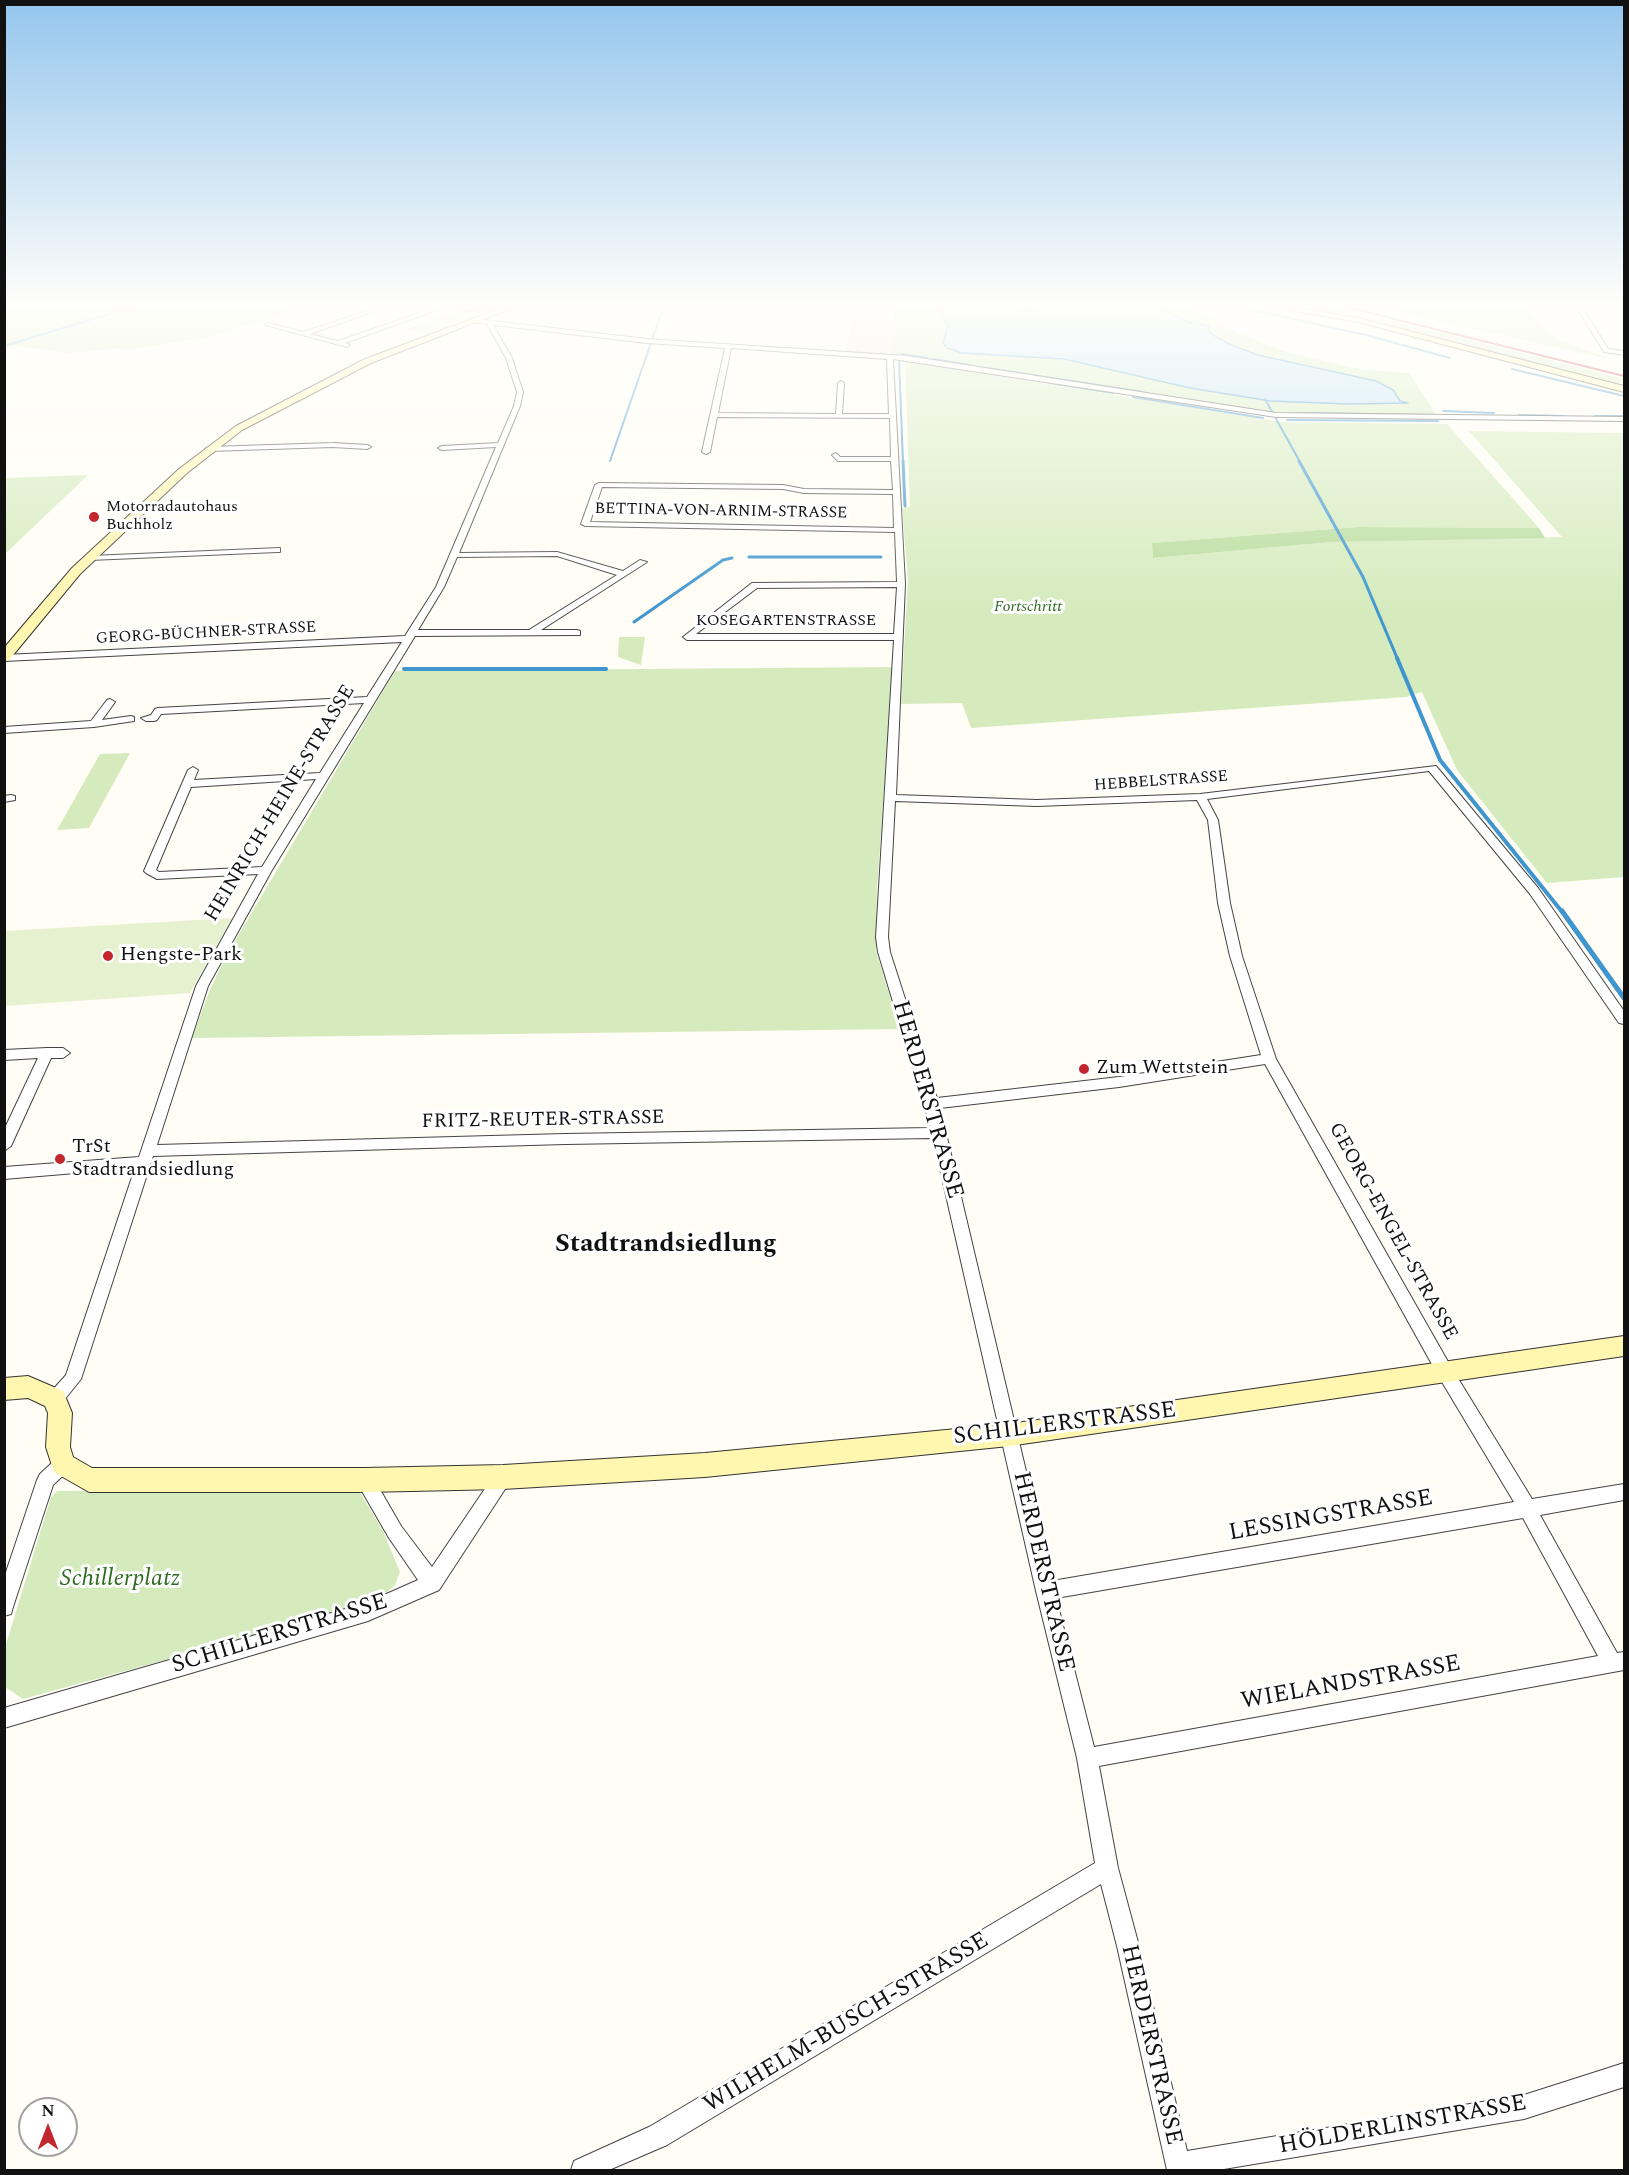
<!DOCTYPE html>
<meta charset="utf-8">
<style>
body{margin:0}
#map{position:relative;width:1629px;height:2175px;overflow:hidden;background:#fffdf5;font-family:Spectral,serif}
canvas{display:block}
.frame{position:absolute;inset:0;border:6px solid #111;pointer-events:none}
.north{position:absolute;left:18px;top:2097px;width:60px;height:60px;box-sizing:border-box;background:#fff;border:2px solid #a0a0a0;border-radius:50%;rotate:0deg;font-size:16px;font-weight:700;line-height:24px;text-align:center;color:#111}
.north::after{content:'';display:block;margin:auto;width:21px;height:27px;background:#c4262e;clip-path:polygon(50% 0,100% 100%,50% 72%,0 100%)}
</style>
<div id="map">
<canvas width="1629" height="2175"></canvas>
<div class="frame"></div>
<div class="north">N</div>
</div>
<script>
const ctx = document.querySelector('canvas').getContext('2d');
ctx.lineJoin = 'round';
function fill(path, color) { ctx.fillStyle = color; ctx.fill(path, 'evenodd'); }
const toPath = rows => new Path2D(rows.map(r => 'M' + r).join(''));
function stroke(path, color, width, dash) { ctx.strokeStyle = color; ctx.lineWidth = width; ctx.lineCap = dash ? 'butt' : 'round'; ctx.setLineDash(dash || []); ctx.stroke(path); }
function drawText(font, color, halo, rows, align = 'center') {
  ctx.font = font + ' Spectral,serif'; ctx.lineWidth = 6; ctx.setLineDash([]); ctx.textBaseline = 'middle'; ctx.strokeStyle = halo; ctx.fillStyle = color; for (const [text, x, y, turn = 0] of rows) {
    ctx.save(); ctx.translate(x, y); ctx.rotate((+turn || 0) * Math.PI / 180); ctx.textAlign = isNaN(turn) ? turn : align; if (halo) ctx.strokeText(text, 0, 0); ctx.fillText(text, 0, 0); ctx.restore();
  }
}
const industrial = toPath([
 [853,319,894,320,891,355,846,352]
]);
const green = toPath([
 [13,307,304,307,221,334,196,339,127,350,123,348,67,353,16,346,5,350,5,311],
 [487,307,502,307,427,335,407,329,464,309],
 [895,307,1193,307,1235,332,1286,352,1364,370,1409,373,1437,416,1263,412,891,355],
 [1282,307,1330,307,1373,316,1624,379,1618,384,1624,387,1362,320],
 [1383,307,1523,307,1557,339,1609,359,1380,308],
 [905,361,1282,422,1447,424,1539,528,1358,527,1152,543,1153,558,1333,542,1562,537,1469,431,1624,433,1624,877,1547,883,1457,770,1422,692,1406,697,971,728,962,703,901,704,908,579,902,508,910,507],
 [88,475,5,554,5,478],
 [619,637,645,637,641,665,618,657],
 [893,667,877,888,876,951,900,1029,192,1038,209,992,226,956,395,671],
 [130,753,89,828,57,830,100,754],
 [358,1489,383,1531,400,1572,395,1585,382,1597,365,1605,23,1699,5,1687,4,1651,51,1497,57,1491]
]);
const forest = toPath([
 [1358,527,1539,528,1545,538,1333,542,1153,558,1152,543]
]);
const pitch = toPath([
 [232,918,190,993,5,1006,5,931]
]);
const water = toPath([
 [941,307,1007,307,1029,311,1048,307,1156,307,1188,322,1208,326,1210,333,1229,344,1258,355,1376,381,1393,390,1400,401,1408,403,1348,404,1270,401,1190,388,1064,359,962,353,947,348,943,343,948,326,939,310,941,307]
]);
const streamFar3 = toPath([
 [1243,308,1366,335,1450,358],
 [652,339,664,307],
 [625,340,644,343],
 [4,346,132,307],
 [902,354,927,358],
 [933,359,970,365],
 [899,360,903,462],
 [987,368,1143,392],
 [1512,369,1624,396],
 [1050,383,1113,393],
 [1133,397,1263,418],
 [1265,399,1300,462],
 [1443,411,1494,413],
 [1304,413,1436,415],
 [1519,415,1564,416],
 [1595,416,1624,416],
 [1287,420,1438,421],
 [610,461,651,343]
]);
const streamFar2 = toPath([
 [903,461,905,506],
 [1299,461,1363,577,1398,660],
 [749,557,881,557],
 [634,622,723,560,732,558]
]);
const streamFar1 = toPath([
 [1397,658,1440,760,1563,913],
 [404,669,606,669]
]);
const stream = toPath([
 [1562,911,1624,998]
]);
const street = toPath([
 [378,307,386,307,310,334,338,341,437,307,445,307,345,343,350,345,347,347,265,325,268,323,303,332,378,307],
 [449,307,486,307,470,311,449,307],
 [1576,307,1582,307,1608,349,1624,351,1624,355,1604,352,1576,307],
 [476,319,647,339,907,356,1276,413,1624,417,1624,421,1276,417,893,359,905,584,896,795,1037,800,1200,794,1436,766,1538,888,1624,1011,1624,1024,1619,1023,1530,894,1429,771,1207,799,1218,820,1230,903,1242,956,1276,1059,1451,1367,1532,1499,1624,1484,1624,1500,1540,1515,1617,1653,1624,1652,1624,1670,1099,1766,1118,1868,1139,1946,1187,2151,1524,2095,1624,2063,1624,2087,1524,2119,1218,2170,1167,2170,1117,1946,1101,1884,667,2145,609,2170,571,2170,574,2161,649,2127,1095,1863,1077,1758,1036,1591,933,1138,565,1144,153,1156,81,1379,61,1404,55,1407,49,1404,47,1399,49,1394,66,1375,135,1168,4,1179,4,1167,139,1157,196,986,258,874,157,879,146,873,144,871,188,770,193,767,198,770,194,780,320,773,364,703,161,714,157,720,154,721,146,721,141,718,151,715,155,709,158,708,367,697,402,642,4,661,4,655,405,636,436,587,496,447,442,450,438,448,442,446,498,443,514,406,517,392,506,358,487,324,474,322,476,319],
 [493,325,647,343,725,348,702,452,706,454,710,452,717,417,890,418,891,457,840,457,836,453,832,455,838,461,891,461,893,490,804,489,783,485,599,483,595,485,581,524,585,526,895,532,897,582,752,583,683,637,687,640,894,640,876,937,878,952,931,1128,565,1134,157,1145,208,986,272,870,415,636,580,635,580,631,577,630,541,630,647,562,640,560,623,571,557,552,459,553,520,406,523,392,512,358,493,325],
 [731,348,887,359,889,414,842,414,844,383,841,381,838,383,836,414,718,413,731,348],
 [602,487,783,489,804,493,893,494,894,528,590,522,602,487],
 [557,556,617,575,529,630,418,630,444,587,457,557,557,556],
 [897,587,894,634,696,634,757,588,897,587],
 [316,779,262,867,159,872,156,870,191,787,316,779],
 [1197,800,1208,820,1218,903,1230,956,1261,1055,1119,1077,937,1098,890,952,888,937,895,801,1037,806,1197,800],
 [1265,1064,1439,1377,1514,1502,1052,1581,940,1108,1119,1087,1265,1064],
 [1523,1518,1598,1656,1094,1747,1056,1598,1523,1518],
 [333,443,367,445,371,447,367,449,333,447,209,451,205,449,209,447,333,443],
 [280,548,280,552,277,552,90,560,86,558,90,556,280,548],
 [110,699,115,702,102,720,131,716,134,717,134,721,94,727,4,733,4,727,91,721,107,700,110,699],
 [11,795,15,796,15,800,4,802,4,796,11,795],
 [47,1048,63,1048,70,1053,63,1058,51,1058,11,1146,4,1151,4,1130,38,1058,4,1060,4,1050,47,1048],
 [63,1456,69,1458,72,1464,69,1470,53,1485,13,1607,11,1614,4,1616,4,1578,37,1480,40,1474,57,1458,63,1456],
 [503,1469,509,1471,512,1477,509,1483,439,1590,368,1621,4,1728,4,1708,366,1603,418,1580,389,1538,359,1486,356,1480,359,1474,365,1472,371,1474,401,1526,432,1567,497,1471,503,1469]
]);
const secondary = toPath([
 [504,307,515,307,371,363,242,430,187,473,80,574,9,660,4,661,4,648,72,568,179,469,236,426,365,359,504,307],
 [1271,307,1289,307,1358,318,1624,386,1624,392,1358,322,1271,307],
 [1624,1336,1624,1356,1009,1446,705,1477,503,1489,365,1492,89,1492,54,1472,46,1447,48,1413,45,1406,28,1398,4,1400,4,1378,28,1376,63,1391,72,1413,70,1447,73,1457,92,1468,365,1468,503,1465,705,1453,1009,1424,1624,1336]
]);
const rail = toPath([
 [1346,307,1624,376]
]);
const markers = [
 [94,517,6,"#c4262e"],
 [108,956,6,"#c4262e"],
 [1084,1069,6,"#c4262e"],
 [60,1159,6,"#c4262e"]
];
const farPoinames = [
 ["Motorradautohaus",106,508],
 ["Buchholz",106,526]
];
const farStreetnames = [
 ["BETTINA-VON-ARNIM-STRASSE",721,512,1],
 ["KOSEGARTENSTRASSE",786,622],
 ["GEORG-BÜCHNER-STRASSE",206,634,-3],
 ["HEBBELSTRASSE",1161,782,-4]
];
const farParknames = [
 ["Fortschritt",1028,608]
];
const streetNames = [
 ["HEINRICH-HEINE-STRASSE",281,804,-59],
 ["FRITZ-REUTER-STRASSE",543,1121,-1],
 ["GEORG-ENGEL-STRASSE",1392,1232,61]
];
const poiNames = [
 ["Hengste-Park",120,956],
 ["Zum Wettstein",1096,1069],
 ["TrSt",72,1148],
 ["Stadtrandsiedlung",72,1171]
];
const nearStreetnames = [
 ["HERDERSTRASSE",926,1100,74],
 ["SCHILLERSTRASSE",1065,1425,-7],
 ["LESSINGSTRASSE",1331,1517,-10],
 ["HERDERSTRASSE",1042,1572,77],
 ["SCHILLERSTRASSE",280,1635,-17],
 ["WIELANDSTRASSE",1351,1684,-10],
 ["WILHELM-BUSCH-STRASSE",847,2024,-31],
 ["HERDERSTRASSE",1150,2045,77],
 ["HÖLDERLINSTRASSE",1403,2126,-10]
];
const nearParknames = [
 ["Schillerplatz",120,1580]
];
const districtNames = [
 ["Stadtrandsiedlung",666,1246]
];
fill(industrial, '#eee6ef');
fill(green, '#d5ebbd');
fill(forest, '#b9dc9c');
fill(pitch, '#e6f2cf');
fill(water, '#b9e0f7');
stroke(water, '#3f96cf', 1.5);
stroke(streamFar3, '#3f96cf', 2);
stroke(streamFar2, '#3f96cf', 3);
stroke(streamFar1, '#3f96cf', 4);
stroke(stream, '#3f96cf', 5);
stroke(street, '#444', 2);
stroke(secondary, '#333', 2);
fill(street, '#fff');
fill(secondary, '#fff6b0');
stroke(rail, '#c4262e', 2);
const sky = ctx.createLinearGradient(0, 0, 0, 611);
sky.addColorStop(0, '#95c6ee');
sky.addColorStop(0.5, '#fffefa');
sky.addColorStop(1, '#fffefa00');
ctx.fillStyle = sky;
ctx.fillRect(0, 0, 1629, 611);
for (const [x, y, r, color] of markers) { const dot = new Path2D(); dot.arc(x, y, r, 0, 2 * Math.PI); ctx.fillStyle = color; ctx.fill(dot); stroke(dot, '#fff', 2); }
drawText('16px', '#111', '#fff', farPoinames, 'left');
drawText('16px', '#111', '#fff', farStreetnames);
drawText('italic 16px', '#2f6b1f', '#fff', farParknames);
drawText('20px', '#111', '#fff', streetNames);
drawText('20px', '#111', '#fff', poiNames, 'left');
drawText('24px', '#111', '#fff', nearStreetnames);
drawText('italic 24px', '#2f6b1f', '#fff', nearParknames);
drawText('bold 26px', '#111', '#fff', districtNames);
</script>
